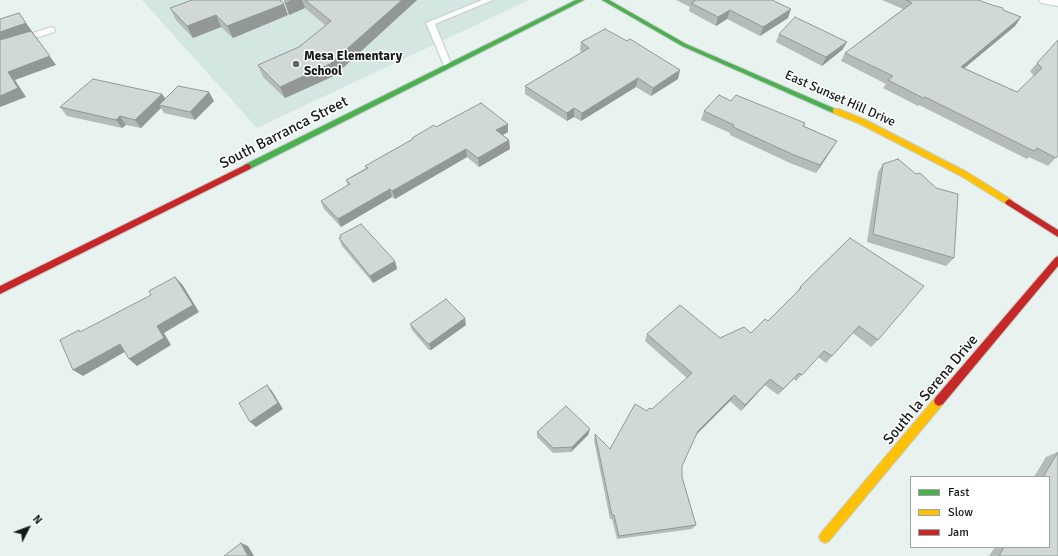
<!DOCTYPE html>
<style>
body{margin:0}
#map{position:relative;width:1058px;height:556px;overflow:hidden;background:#e8f2ef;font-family:Signika,sans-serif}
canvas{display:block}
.legend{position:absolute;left:910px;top:476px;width:140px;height:72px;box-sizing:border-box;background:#fff;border:1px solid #a1a3a3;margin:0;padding:5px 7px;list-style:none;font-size:12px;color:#131a18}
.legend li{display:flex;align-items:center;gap:8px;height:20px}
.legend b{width:20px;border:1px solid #a1a3a3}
.north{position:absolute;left:8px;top:508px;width:40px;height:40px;-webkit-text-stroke:3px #fff;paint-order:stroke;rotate:48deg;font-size:11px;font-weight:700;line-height:16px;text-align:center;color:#131a18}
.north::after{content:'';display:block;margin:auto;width:14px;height:18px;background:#131a18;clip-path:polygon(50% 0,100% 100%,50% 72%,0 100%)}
</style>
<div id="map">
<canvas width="1058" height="556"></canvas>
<ul class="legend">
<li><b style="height:5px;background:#4caf50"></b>Fast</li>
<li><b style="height:5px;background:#ffc107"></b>Slow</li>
<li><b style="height:5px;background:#c62828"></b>Jam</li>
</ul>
<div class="north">N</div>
</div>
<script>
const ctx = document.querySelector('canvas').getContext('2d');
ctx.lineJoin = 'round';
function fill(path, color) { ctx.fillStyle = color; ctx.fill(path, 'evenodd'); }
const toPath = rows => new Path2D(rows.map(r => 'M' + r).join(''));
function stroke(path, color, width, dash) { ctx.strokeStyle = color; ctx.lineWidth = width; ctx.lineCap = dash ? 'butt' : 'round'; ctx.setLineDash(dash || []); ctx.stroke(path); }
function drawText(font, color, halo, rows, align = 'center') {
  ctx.font = font + ' Signika,sans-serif'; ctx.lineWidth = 3; ctx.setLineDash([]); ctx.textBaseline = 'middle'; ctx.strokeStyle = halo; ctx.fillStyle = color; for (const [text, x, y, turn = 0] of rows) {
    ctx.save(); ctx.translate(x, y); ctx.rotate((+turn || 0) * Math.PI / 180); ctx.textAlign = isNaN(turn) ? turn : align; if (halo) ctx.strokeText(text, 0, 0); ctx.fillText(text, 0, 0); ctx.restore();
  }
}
const built = toPath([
 [142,0,529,0,257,128]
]);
const lane = toPath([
 [482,0,493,0,435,24,452,66,448,69,445,68,426,23,482,0],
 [51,27,54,28,55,30,54,32,0,50,0,44,51,27]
]);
const street = toPath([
 [1039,0,1058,0,1058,6,1041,3,1039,0]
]);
const fast = toPath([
 [576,0,584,0,250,169,244,169,243,167,244,165,576,0],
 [602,0,609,0,686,44,840,111,836,113,833,113,682,46,602,0]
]);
const slow = toPath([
 [833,109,839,109,866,120,967,172,1012,200,1013,202,1009,205,1006,204,961,176,860,124,833,113,833,109],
 [939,396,943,398,944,401,943,404,829,541,825,543,821,541,819,537,821,533,935,398,939,396]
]);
const jam = toPath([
 [247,164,250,165,251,167,250,169,0,294,0,286,247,164],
 [1009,199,1058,230,1058,237,1006,204,1005,202,1009,199],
 [1058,256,1058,266,943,404,939,406,935,404,934,401,935,398,1055,258,1058,256]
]);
const wall = toPath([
 [285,0,417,0,334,76,285,98,263,77,258,65,299,47,326,26,305,8,289,15],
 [676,0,772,0,788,18,760,36,727,19,716,26,689,11,690,7],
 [882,0,978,0,1021,17,1015,26,964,68,1017,92,1034,76,1030,71,1058,40,1058,155,1048,166,1029,157,1027,159,919,105,918,106,883,88,886,84,841,61,845,53,903,9],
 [170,8,288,15,233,38,221,27,193,38,176,20],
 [779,34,847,42,842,50,822,66,776,42],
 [581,42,678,79,651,96,636,87,581,121,574,117,567,121,525,94,525,86,582,52,580,51],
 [162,94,165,98,214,101,195,120,164,113,161,108,141,128,126,125,122,128,67,116,60,107],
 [731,101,805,123,804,126,837,141,832,149,816,173,790,163,730,135,730,133,701,120,704,111],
 [436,127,508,132,503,135,509,140,510,149,479,167,467,157,395,199,392,197,341,227,324,209,321,201,348,186,346,180,366,168,365,166,412,140,412,138],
 [883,164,916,174,954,258,946,266,867,242,878,172],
 [340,235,395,261,397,269,373,283,342,246,339,238,341,237],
 [850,238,878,340,871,347,853,333,826,363,818,357,796,381,794,379,778,395,765,385,741,411,730,401,696,434,682,466,682,477,696,525,692,529,617,539,612,519,610,519,594,440,595,434,610,449,647,411,652,409,687,378,645,341,647,334,720,338,751,333,768,321,795,295,800,287],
 [410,324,466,325,431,350,429,350,412,330],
 [590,429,588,435,571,452,553,453,537,437,537,432],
 [1058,452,1058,556,989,556,995,547,1049,547,1049,477,1034,477,1046,457]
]);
const shadedWall = toPath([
 [293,0,302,0,305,8,289,15,285,3],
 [402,0,417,0,334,76,285,98,280,87],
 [284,4,288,15,233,38,227,26],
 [791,9,788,18,760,36,763,27],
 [730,10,727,19,716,26,718,17],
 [19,13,56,65,15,80,26,97,0,107,0,96,8,72,0,42,0,32],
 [216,15,221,27,193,38,187,26],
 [1021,17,1015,26,955,76,961,67],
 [847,42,842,50,822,66,826,57],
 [680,70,678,79,651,96,653,88],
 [638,78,636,87,581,121,582,113],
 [209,92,214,101,195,120,190,112],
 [162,94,167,102,159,105,161,108,141,128,135,120],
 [574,108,574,117,567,121,567,113],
 [120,116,126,125,122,128,116,120],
 [508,124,508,132,497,138,496,130],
 [509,140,510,149,479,167,478,158],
 [837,141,832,149,816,173,820,165],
 [466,149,467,157,395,199,392,191],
 [390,189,392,197,341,227,338,219],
 [395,261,397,269,373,283,370,276],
 [175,277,182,284,199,312,164,333,171,345,137,366,129,359,157,326],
 [465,318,466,325,431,350,429,344],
 [120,344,128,350,83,376,73,370],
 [770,379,765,385,741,411,745,405],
 [267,385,272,391,283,409,256,427,250,422],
 [734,395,730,401,694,437,698,431],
 [590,429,588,435,571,452,572,447],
 [241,543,248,546,254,556,248,556]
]);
const building = toPath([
 [192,0,280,0,284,4,227,26,216,15,187,26,170,8,192,0],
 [285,0,293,0,285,3,285,0],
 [305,0,402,0,330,64,280,87,258,65,299,47,331,21,305,0],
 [694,0,772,0,791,9,763,27,730,10,718,17,691,3,695,1,694,0],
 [906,0,978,0,992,5,1003,8,1003,10,1021,17,961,67,1017,92,1042,68,1037,63,1058,40,1058,155,1056,158,1037,148,1034,151,925,97,923,98,888,80,893,76,845,53,912,3,906,0],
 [19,13,26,23,0,32,0,19,19,13],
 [795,17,847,42,826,57,779,34,795,17],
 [605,29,627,41,630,39,680,70,653,88,638,78,582,113,574,108,567,113,525,86,589,48,581,42,605,29],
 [31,31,50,56,8,72,18,88,0,96,0,40,31,31],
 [93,79,162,94,135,120,120,116,116,120,60,107,93,79],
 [178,86,209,92,190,112,159,105,178,86],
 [719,95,731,101,736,95,805,123,803,126,837,141,820,165,794,155,733,127,734,125,704,111,719,95],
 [481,103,508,124,496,130,509,140,478,158,466,149,392,191,390,189,338,219,321,201,350,184,346,180,368,168,365,166,413,139,412,138,434,125,436,127,481,103],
 [898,159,916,174,920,173,936,188,958,194,954,258,873,234,883,164,898,159],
 [361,224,395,261,370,276,339,238,341,237,340,235,361,224],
 [850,238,924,286,878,340,859,326,832,356,824,351,802,375,799,373,783,389,770,379,745,405,734,395,698,431,682,466,682,477,696,525,619,536,614,515,612,515,595,434,610,449,635,404,647,411,649,408,652,409,692,373,647,334,680,305,720,338,744,327,751,333,765,319,768,321,801,288,800,287,850,238],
 [175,277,193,305,157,326,164,338,129,359,120,344,73,370,60,340,79,330,80,332,151,295,149,291,175,277],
 [446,299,465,318,429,344,427,343,410,324,446,299],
 [267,385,278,403,250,422,239,403,267,385],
 [566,406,590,429,572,447,553,448,537,432,566,406],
 [1058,452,1058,556,999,556,1004,547,1049,547,1049,477,1043,477,1058,452],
 [241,543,248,556,224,556,241,543]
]);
const markers = [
 [296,64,4,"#5e6663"]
];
const farPoinames = [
 ["Mesa Elementary",304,57],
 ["School",304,72]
];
const farStreetnames = [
 ["East Sunset Hill Drive",840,99,24]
];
const streetNames = [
 ["South Barranca Street",284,133,-27],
 ["South la Serena Drive",931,390,-50]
];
fill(built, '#d4e6e1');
stroke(lane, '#c6cecb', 2);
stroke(street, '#c6cecb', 2);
stroke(fast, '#c6cecb', 2);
stroke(slow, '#c6cecb', 2);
stroke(jam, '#c6cecb', 2);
fill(lane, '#fcfdfd');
fill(street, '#fcfdfd');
fill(fast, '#4caf50');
fill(slow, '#ffc107');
fill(jam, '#c62828');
fill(wall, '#b4bbb9');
fill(shadedWall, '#929896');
fill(building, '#d1d9d7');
stroke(building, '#929896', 1);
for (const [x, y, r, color] of markers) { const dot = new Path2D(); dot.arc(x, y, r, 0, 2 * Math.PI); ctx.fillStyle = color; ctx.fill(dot); stroke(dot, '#fff', 1.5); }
drawText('bold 13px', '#131a18', '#fff', farPoinames, 'left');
drawText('13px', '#131a18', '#fff', farStreetnames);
drawText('15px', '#131a18', '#fff', streetNames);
</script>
